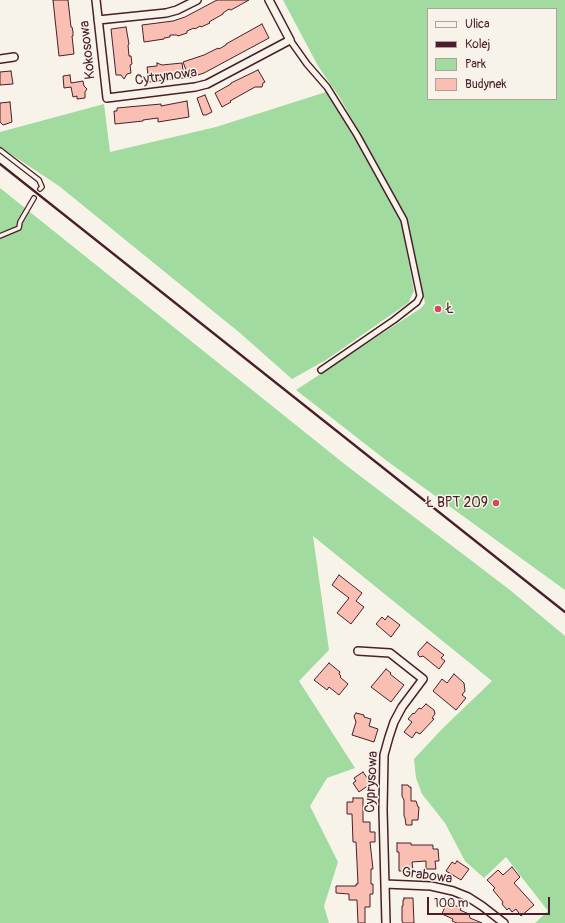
<!DOCTYPE html>
<meta charset="utf-8">
<style>
body{margin:0}
#map{position:relative;width:565px;height:923px;overflow:hidden;background:#f7f3e8;font-family:Pangolin,sans-serif}
canvas{display:block}
.legend{position:absolute;left:427px;top:8px;width:130px;height:92px;box-sizing:border-box;background:#f7f3e8;border:1px solid #b29e9c;margin:0;padding:5px 7px;list-style:none;font-size:12px;color:#4a1f2b}
.legend li{display:flex;align-items:center;gap:8px;height:20px}
.legend b{width:20px;border:1px solid #b29e9c}
.scale{position:absolute;left:427px;top:897px;width:123px;height:18px;box-sizing:border-box;border:2px solid #4a1f2b;border-top:0;padding-left:5px;font-size:12px;line-height:14px;white-space:nowrap;color:#4a1f2b;-webkit-text-stroke:3px #f7f3e8;paint-order:stroke}
</style>
<div id="map">
<canvas width="565" height="923"></canvas>
<ul class="legend">
<li><b style="height:5px;background:#f7f3e8"></b>Ulica</li>
<li><b style="height:5px;background:#4a1f2b"></b>Kolej</li>
<li><b style="height:11px;background:#a1dba0"></b>Park</li>
<li><b style="height:11px;background:#f9bfb3"></b>Budynek</li>
</ul>
<div class="scale">100 m</div>
</div>
<script>
const ctx = document.querySelector('canvas').getContext('2d');
ctx.lineJoin = 'round';
function fill(path, color) { ctx.fillStyle = color; ctx.fill(path, 'evenodd'); }
const toPath = rows => new Path2D(rows.map(r => 'M' + r).join(''));
function stroke(path, color, width, dash) { ctx.strokeStyle = color; ctx.lineWidth = width; ctx.lineCap = dash ? 'butt' : 'round'; ctx.setLineDash(dash || []); ctx.stroke(path); }
function drawText(font, color, halo, rows, align = 'center') {
  ctx.font = font + ' Pangolin,sans-serif'; ctx.lineWidth = 3; ctx.setLineDash([]); ctx.textBaseline = 'middle'; ctx.strokeStyle = halo; ctx.fillStyle = color; for (const [text, x, y, turn = 0] of rows) {
    ctx.save(); ctx.translate(x, y); ctx.rotate((+turn || 0) * Math.PI / 180); ctx.textAlign = isNaN(turn) ? turn : align; if (halo) ctx.strokeText(text, 0, 0); ctx.fillText(text, 0, 0); ctx.restore();
  }
}
const green = toPath([
 [283,0,565,0,565,590,387,461,296,390,421,308,425,303,408,221,340,98,318,66],
 [428,9,556,9,556,99,428,99],
 [326,92,356,139,401,222,414,291,408,303,326,360,292,379,240,333,59,186,0,147,0,132,104,104,110,152,216,127],
 [0,188,347,466,510,590,565,636,565,923,535,923,548,911,506,857,484,878,465,861,445,823,422,794,416,778,414,759,443,728,492,681,313,536,329,650,299,681,355,768,327,778,310,806,338,862,324,906,329,923,0,923]
]);
const building = toPath([
 [53,0,68,0,71,27,72,27,73,32,73,36,72,36,74,54,59,56,53,0],
 [217,0,249,0,231,10,229,9,223,13,223,14,209,22,210,23,201,27,200,26,195,29,194,28,187,31,187,33,178,36,177,35,170,35,170,37,164,38,164,39,144,42,142,25,173,21,185,17,217,0],
 [262,24,269,38,204,73,189,78,183,62,204,55,218,48,219,49,226,45,226,44,262,24],
 [126,27,129,44,128,45,129,56,131,56,132,64,130,65,131,73,127,74,124,79,121,75,116,75,111,29,126,27],
 [157,63,162,65,182,63,184,78,149,82,147,67,157,66,157,63],
 [258,70,265,82,263,83,262,87,255,87,230,101,231,102,222,107,215,93,231,84,231,83,258,70],
 [11,71,13,84,0,85,0,72,11,71],
 [70,75,71,83,83,81,84,86,87,89,85,92,85,98,77,99,77,96,73,97,71,87,64,88,63,76,70,75],
 [205,95,212,112,206,115,203,115,197,98,205,95],
 [187,101,189,117,158,122,158,118,143,120,143,121,115,124,114,111,117,111,117,108,161,104,161,106,187,101],
 [10,102,12,122,3,125,0,122,0,103,10,102],
 [339,575,362,593,356,601,364,607,351,624,337,613,349,598,332,585,339,575],
 [388,616,400,625,391,637,376,624,382,617,385,620,388,616],
 [427,642,444,655,441,658,445,661,439,669,423,656,420,657,418,655,418,652,427,642],
 [329,663,340,672,339,674,341,676,340,677,348,684,339,695,329,687,327,690,314,680,329,663],
 [386,669,391,673,390,674,404,685,391,702,371,687,386,669],
 [454,674,464,683,465,691,462,695,466,698,456,710,433,691,442,679,447,683,454,674],
 [426,704,434,710,435,714,432,718,434,719,420,734,416,732,412,738,404,732,412,722,408,719,413,713,414,714,419,708,421,709,426,704],
 [356,713,364,715,364,717,371,719,369,726,378,729,374,742,352,735,356,722,354,716,356,713],
 [363,772,370,782,368,783,369,785,359,792,353,783,356,781,354,778,363,772],
 [402,785,408,785,409,787,411,787,411,801,416,801,418,807,419,807,418,820,412,820,412,825,406,825,405,818,404,816,404,800,402,796,402,785],
 [353,798,363,798,363,822,370,822,370,832,375,832,375,842,370,842,373,869,371,869,371,884,373,884,373,894,370,894,370,907,365,907,365,923,358,923,357,900,349,900,349,894,336,893,336,886,356,886,356,884,358,884,356,842,353,842,352,814,347,814,347,802,353,802,353,798],
 [397,843,411,843,411,845,433,845,433,849,438,849,439,861,435,861,436,869,426,869,426,861,412,862,413,871,399,871,399,852,397,852,397,843],
 [457,861,469,869,461,880,446,871,452,862,455,864,457,861],
 [512,867,520,877,514,883,534,905,521,916,516,909,512,912,509,908,507,910,502,904,503,902,493,890,495,888,487,880,498,870,503,875,512,867],
 [404,898,413,898,414,923,403,923,402,921,402,906,403,906,403,900,404,900,404,898],
 [449,903,461,908,460,910,469,914,470,918,482,923,457,923,452,921,453,919,442,914,446,904,449,905,449,903]
]);
const service = toPath([
 [0,150,39,180,42,187,40,189],
 [0,236,19,228,20,222,34,198]
]);
const pedestrian = toPath([
 [290,40,307,64,327,87,357,135,404,220,420,296,417,302,394,320,321,370]
]);
const minor = toPath([
 [96,0,107,98,195,87,207,84,290,40,269,0],
 [98,20,166,13,177,10,197,0],
 [0,59,14,57],
 [358,651,390,653,423,679,402,707,394,722,389,737,384,755,383,810,386,923],
 [385,884,431,886,453,891,468,897,482,906,504,923]
]);
const rail = toPath([
 [0,164,565,612]
]);
const markers = [
 [438,309,4,"#d1495b"],
 [496,503,4,"#d1495b"]
];
const streetNames = [
 ["Kokosowa",88,50,-96],
 ["Cytrynowa",166,77,-8],
 ["Cyprysowa",372,782,-87],
 ["Grabowa",427,876,8]
];
const poiNames = [
 ["Ł",446,309],
 ["Ł BPT 209",488,503,"right"]
];
fill(green, '#a1dba0');
fill(building, '#f9bfb3');
stroke(building, '#4a1f2b', 1);
stroke(service, '#4a1f2b', 6);
stroke(pedestrian, '#4a1f2b', 8);
stroke(minor, '#4a1f2b', 10);
stroke(service, '#f7f3e8', 3.5);
stroke(pedestrian, '#f7f3e8', 5);
stroke(minor, '#f7f3e8', 7);
stroke(rail, '#4a1f2b', 2.5);
for (const [x, y, r, color] of markers) { const dot = new Path2D(); dot.arc(x, y, r, 0, 2 * Math.PI); ctx.fillStyle = color; ctx.fill(dot); stroke(dot, '#f7f3e8', 1.5); }
drawText('14px', '#4a1f2b', '#f7f3e8', streetNames);
drawText('14px', '#4a1f2b', '#f7f3e8', poiNames, 'left');
</script>
